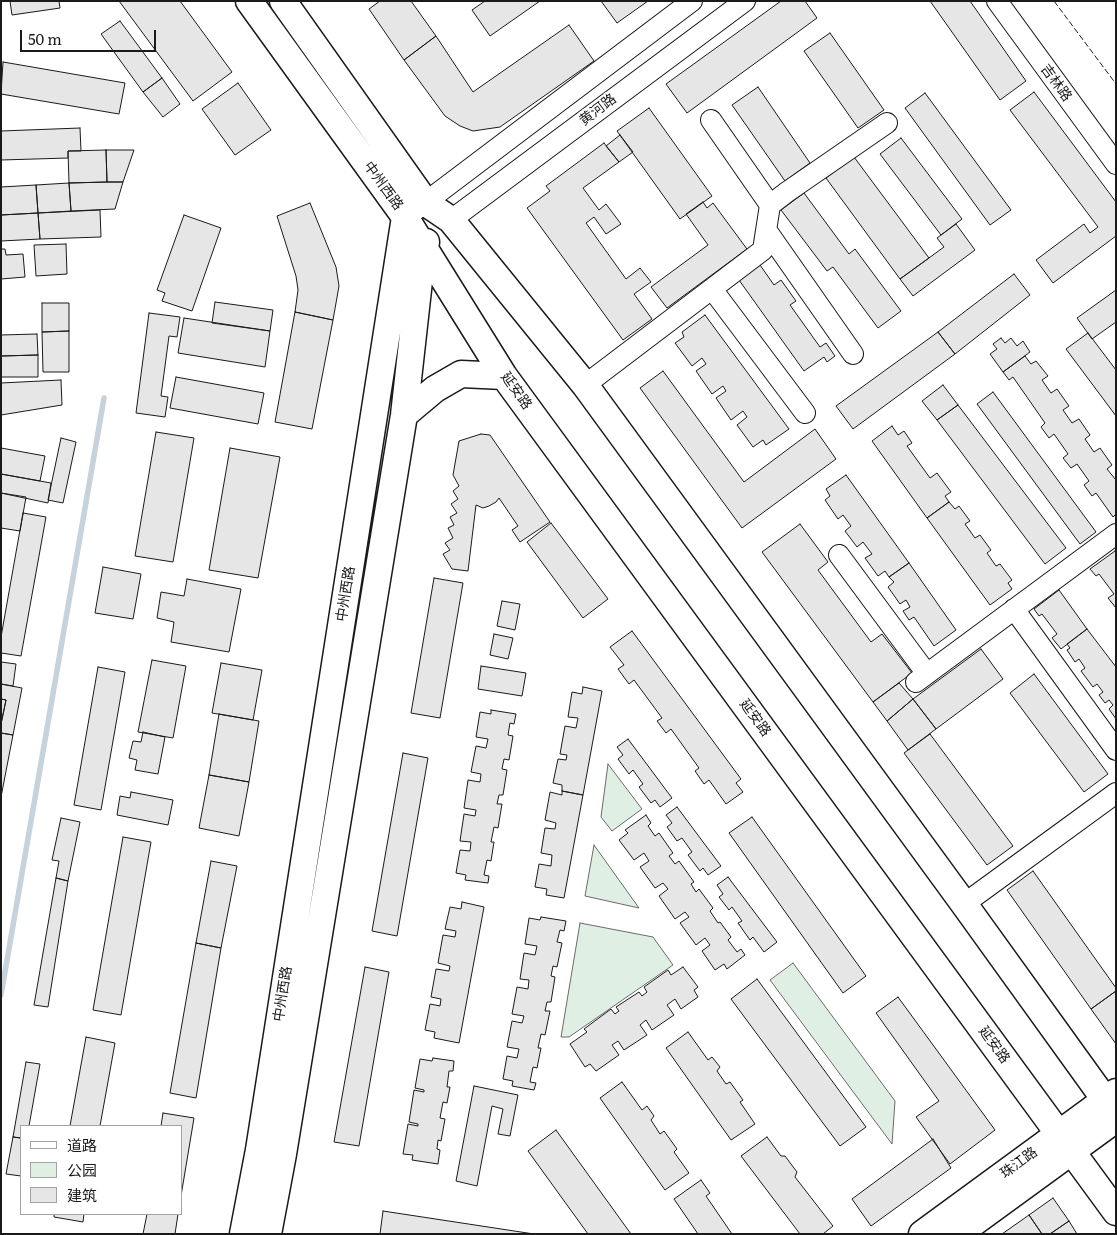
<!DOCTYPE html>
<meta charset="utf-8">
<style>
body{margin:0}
#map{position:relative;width:1117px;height:1235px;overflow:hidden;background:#fff;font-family:Literata,"Noto Sans SC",serif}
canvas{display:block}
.frame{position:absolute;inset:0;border:2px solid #1a1a1a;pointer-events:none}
.legend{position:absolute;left:20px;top:1125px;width:162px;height:90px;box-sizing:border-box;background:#fff;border:1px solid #a3a3a3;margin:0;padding:6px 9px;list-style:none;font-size:15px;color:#1a1a1a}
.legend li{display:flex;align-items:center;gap:10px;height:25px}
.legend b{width:25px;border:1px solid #a3a3a3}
.scale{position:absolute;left:20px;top:30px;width:136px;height:22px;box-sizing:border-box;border:2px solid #1a1a1a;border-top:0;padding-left:6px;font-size:15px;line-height:18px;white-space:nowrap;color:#1a1a1a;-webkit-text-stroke:4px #fff;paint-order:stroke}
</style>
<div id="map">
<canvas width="1117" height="1235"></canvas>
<div class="frame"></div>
<ul class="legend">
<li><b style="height:6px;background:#fff"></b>道路</li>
<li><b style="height:14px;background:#e0efe3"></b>公园</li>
<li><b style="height:14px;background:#e6e6e6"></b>建筑</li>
</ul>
<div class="scale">50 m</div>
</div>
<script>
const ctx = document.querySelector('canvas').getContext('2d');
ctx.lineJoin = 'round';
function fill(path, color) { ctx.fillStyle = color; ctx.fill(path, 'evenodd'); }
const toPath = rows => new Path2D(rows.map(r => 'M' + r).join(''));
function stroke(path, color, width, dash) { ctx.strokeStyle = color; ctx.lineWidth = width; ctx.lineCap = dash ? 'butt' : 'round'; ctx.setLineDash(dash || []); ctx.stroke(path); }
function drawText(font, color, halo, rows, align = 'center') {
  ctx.font = font + ' Literata,"Noto Sans SC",serif'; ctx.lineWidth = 4; ctx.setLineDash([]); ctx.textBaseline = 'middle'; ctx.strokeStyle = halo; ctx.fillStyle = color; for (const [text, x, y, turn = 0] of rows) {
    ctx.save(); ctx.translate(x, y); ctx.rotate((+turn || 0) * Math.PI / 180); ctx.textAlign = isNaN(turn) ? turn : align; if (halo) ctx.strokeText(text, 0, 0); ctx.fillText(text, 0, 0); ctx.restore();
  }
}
const green = toPath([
 [608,764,642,809,612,831,601,817,608,764],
 [594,845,639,908,585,896,594,845],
 [580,923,653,937,673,965,569,1037,561,1037,580,923],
 [793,963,895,1101,892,1144,770,980,793,963]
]);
const stream = toPath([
 [1,995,104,398]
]);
const building = toPath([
 [10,1,59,1,60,8,12,15,10,1],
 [119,1,180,1,232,72,193,101,119,1],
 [380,1,411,1,436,36,404,60,369,9,380,1],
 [485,1,540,1,490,36,472,10,485,1],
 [601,1,648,1,617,23,601,1],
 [781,1,805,1,817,18,687,113,666,84,781,1],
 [930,1,970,1,1026,81,1000,100,930,1],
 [120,21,162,78,143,92,101,34,120,21],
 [569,25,594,61,500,127,473,131,460,126,445,116,404,60,436,36,473,92,569,25],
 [830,33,884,110,858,128,804,51,830,33],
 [3,62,125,83,119,114,1,94,3,62],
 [162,78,180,104,163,117,143,92,162,78],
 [238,83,271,130,235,155,202,109,238,83],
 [758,87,810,163,785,181,732,105,758,87],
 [1034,92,1116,202,1116,236,1053,283,1036,260,1084,224,1090,233,1098,227,1010,110,1034,92],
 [925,93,1011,210,990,225,905,108,925,93],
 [649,108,712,196,680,219,617,131,649,108],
 [80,128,81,151,68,151,68,158,1,160,1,131,80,128],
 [620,135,633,152,619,162,606,146,620,135],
 [901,138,962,219,941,235,880,154,901,138],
 [604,143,619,162,583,188,599,210,606,204,621,224,606,234,594,217,586,223,626,279,640,268,651,282,634,294,652,319,623,340,527,208,550,191,546,186,604,143],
 [106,150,134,150,123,182,107,182,106,150],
 [106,150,107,182,69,183,68,151,106,150],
 [854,157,929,258,900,279,826,178,854,157],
 [107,182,123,182,115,209,71,211,69,183,107,182],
 [69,183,71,211,38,213,36,185,69,183],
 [36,185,38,213,1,215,1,187,36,185],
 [804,193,849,254,855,249,901,311,878,328,833,267,827,271,781,210,804,193],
 [703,202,707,208,713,203,747,249,667,308,651,287,708,245,686,214,703,202],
 [310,203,336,267,339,286,333,320,295,312,298,290,296,276,277,216,310,203],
 [100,210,101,237,40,239,38,213,100,210],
 [38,213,40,239,1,241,1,215,38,213],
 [184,215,221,228,192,311,162,301,165,293,157,290,184,215],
 [956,224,975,250,913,296,900,279,944,247,937,238,956,224],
 [66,244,67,274,36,276,34,245,66,244],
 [1,249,5,249,6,255,23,254,25,277,1,279,1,249],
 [760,265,774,285,781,280,796,301,790,305,820,347,826,343,835,356,827,362,824,357,804,371,739,280,760,265],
 [1014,274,1030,295,955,354,938,332,1014,274],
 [1116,290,1116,322,1092,339,1077,318,1116,290],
 [215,302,273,310,270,331,212,323,215,302],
 [42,303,69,303,69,331,42,332,42,303],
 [295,312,333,320,312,429,275,422,295,312],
 [149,313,180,317,177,337,169,336,161,396,168,397,165,417,136,413,149,313],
 [705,315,789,429,766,445,763,440,753,447,737,425,747,417,743,411,731,420,716,398,726,391,723,386,712,394,696,371,706,364,702,358,692,366,675,343,684,337,682,332,705,315],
 [184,318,270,331,265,367,178,353,184,318],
 [69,331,69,372,43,372,42,332,69,331],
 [938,332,955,354,853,429,836,406,938,332],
 [1088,333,1116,370,1116,416,1066,349,1088,333],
 [37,334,38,355,1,356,1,335,37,334],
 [1001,338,1005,343,1011,338,1017,346,1023,341,1030,352,1003,372,990,354,997,349,993,344,1001,338],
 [38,355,38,377,1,377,1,356,38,355],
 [1025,356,1031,364,1036,361,1048,376,1042,380,1051,393,1057,389,1069,406,1063,410,1072,423,1079,419,1090,435,1085,439,1094,452,1100,448,1112,465,1107,469,1116,480,1116,514,1113,517,1096,493,1092,496,1084,485,1089,481,1077,464,1071,468,1063,458,1068,454,1054,434,1049,438,1041,427,1045,423,1013,377,1009,380,1003,372,1025,356],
 [663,371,744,482,815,429,836,459,742,528,640,388,663,371],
 [176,377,264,393,258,424,170,408,176,377],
 [61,380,62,405,1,415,1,383,61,380],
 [943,385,958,405,937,420,922,401,943,385],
 [993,392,1096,532,1080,544,977,404,993,392],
 [958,405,1066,548,1045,564,937,420,958,405],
 [892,426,898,435,904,431,912,443,907,446,930,478,937,473,951,492,945,496,949,502,927,518,872,441,892,426],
 [156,432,194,438,173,562,135,556,156,432],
 [481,434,490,435,550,522,520,542,512,530,518,526,499,498,496,502,489,506,483,508,476,505,468,571,452,569,443,554,450,550,445,543,453,538,448,528,454,525,450,517,457,513,451,504,458,499,453,491,459,486,453,475,459,441,481,434],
 [61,438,76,442,63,503,48,500,61,438],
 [1,448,45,456,40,481,1,474,1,448],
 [230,448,280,457,258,578,209,570,230,448],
 [1,474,51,483,48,503,1,493,1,474],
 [846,475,909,563,889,577,885,571,878,576,865,558,872,554,863,542,857,547,845,531,851,526,843,515,838,519,825,500,830,496,826,489,846,475],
 [1,493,26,497,20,531,1,528,1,493],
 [949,502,955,509,959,506,970,521,965,524,975,538,980,535,991,550,987,553,996,566,1000,564,1012,580,1008,583,1012,589,990,605,927,518,949,502],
 [23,513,46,517,21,656,1,653,1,637,23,513],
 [551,523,608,599,583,618,527,542,551,523],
 [800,524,828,562,818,570,871,642,882,634,912,673,873,702,762,552,800,524],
 [1115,551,1116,552,1116,608,1108,598,1114,594,1099,574,1096,576,1090,569,1115,551],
 [909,563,956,630,934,646,914,617,909,620,903,611,910,607,906,600,900,604,888,587,894,582,889,577,909,563],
 [103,567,141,574,133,619,95,613,103,567],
 [434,578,463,583,440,718,411,713,434,578],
 [187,579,241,589,229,652,171,642,174,622,157,618,161,592,184,596,187,579],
 [1059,590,1087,629,1061,649,1052,638,1057,634,1042,614,1039,616,1034,609,1059,590],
 [502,601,520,604,515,630,497,626,502,601],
 [1087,629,1116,667,1116,719,1109,709,1113,705,1109,700,1105,703,1099,695,1103,692,1097,684,1093,687,1081,671,1085,668,1079,659,1075,662,1067,650,1070,648,1067,644,1087,629],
 [632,631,741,779,736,783,743,792,726,804,709,780,704,784,695,771,699,768,671,729,666,733,657,721,662,718,634,680,629,684,618,669,624,665,610,647,632,631],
 [494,634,513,638,508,659,490,655,494,634],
 [981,649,1003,679,936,729,913,699,981,649],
 [152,660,186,666,173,738,138,732,152,660],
 [1,662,16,664,13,686,1,684,1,662],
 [221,663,262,670,253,720,212,713,221,663],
 [481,666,526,673,522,696,478,689,481,666],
 [98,667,125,672,101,810,74,805,98,667],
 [1034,674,1108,774,1084,792,1010,693,1034,674],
 [899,683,913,699,887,721,873,702,899,683],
 [1,684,22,688,13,735,1,733,1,724,6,700,1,699,1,684],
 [583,687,602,691,583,795,562,791,562,785,553,783,558,759,566,760,567,755,560,754,565,726,576,728,578,718,568,717,572,692,582,694,583,687],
 [1,699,6,700,1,724,1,699],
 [913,699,936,729,908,750,887,721,913,699],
 [491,710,516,714,514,724,510,723,508,735,513,736,509,760,504,759,502,769,507,770,503,795,499,795,497,804,502,804,498,828,494,827,491,842,494,842,491,861,487,860,484,875,489,876,488,883,465,880,466,875,456,873,460,850,470,851,471,842,460,841,464,814,475,816,476,810,464,808,468,780,480,782,481,774,471,772,476,746,486,748,488,739,476,737,480,712,491,714,491,710],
 [219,714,259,721,249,782,209,775,219,714],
 [143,732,165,737,158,774,135,770,137,760,129,758,133,741,141,742,143,732],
 [1,733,13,735,1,797,1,733],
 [930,734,1013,846,987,865,904,753,930,734],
 [628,739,672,798,660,807,655,800,651,803,639,787,643,784,633,770,629,774,618,759,623,755,617,747,628,739],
 [403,753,428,758,397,936,372,931,403,753],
 [209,775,249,782,239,836,199,828,209,775],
 [562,791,583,795,564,898,546,895,547,889,535,887,539,864,551,866,552,855,541,853,545,828,555,829,556,823,545,820,550,792,562,795,562,791],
 [131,792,173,800,168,825,117,815,120,796,130,798,131,792],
 [677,807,721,866,708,875,703,868,700,871,688,855,692,852,682,838,677,841,667,827,672,823,666,815,677,807],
 [646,815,651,823,648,826,655,836,659,833,673,853,669,856,675,864,679,861,694,882,691,884,696,892,699,889,713,908,710,911,718,923,720,922,731,937,728,940,737,952,741,949,745,955,727,969,724,964,715,970,702,951,710,945,705,938,696,945,680,923,689,917,685,912,675,919,659,896,668,889,663,883,655,888,640,867,649,861,644,853,634,860,619,840,628,833,625,830,646,815],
 [752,817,866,976,843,993,729,833,752,817],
 [61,818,80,822,68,881,56,878,59,861,52,860,61,818],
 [123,837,151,842,121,1015,93,1010,123,837],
 [211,861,237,866,221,948,196,943,211,861],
 [1033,871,1116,988,1116,991,1091,1009,1007,890,1033,871],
 [728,877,777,942,764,952,753,937,750,940,738,923,742,921,732,907,729,910,719,897,723,894,717,885,728,877],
 [56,878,68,881,48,1007,34,1005,56,878],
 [462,902,484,907,459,1043,434,1038,435,1032,425,1030,430,1004,440,1006,441,999,431,997,436,969,449,971,450,966,438,963,443,935,455,937,456,931,445,929,450,907,461,909,462,902],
 [541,917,566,921,564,931,560,930,557,942,562,943,557,967,553,966,551,976,555,977,551,1002,547,1002,545,1011,550,1011,545,1035,541,1034,538,1048,541,1048,537,1068,533,1067,530,1082,536,1083,534,1090,512,1086,513,1081,503,1079,507,1056,517,1058,519,1049,507,1047,512,1021,522,1023,524,1016,512,1014,517,987,528,989,529,980,520,979,524,953,535,955,537,946,525,944,529,918,540,920,541,917],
 [196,943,221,948,196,1098,170,1093,196,943],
 [365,967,389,972,359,1146,334,1142,365,967],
 [683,967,698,987,694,990,698,997,681,1009,675,999,667,1005,674,1015,652,1030,646,1020,640,1025,647,1035,624,1050,618,1041,612,1045,619,1055,596,1071,590,1064,585,1067,570,1044,587,1032,584,1029,611,1009,615,1014,619,1011,616,1007,639,992,642,996,647,992,644,987,668,970,671,975,683,967],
 [757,979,866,1127,840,1146,731,999,757,979],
 [1116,991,1116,1044,1091,1009,1116,991],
 [898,997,995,1130,950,1164,916,1117,939,1101,876,1013,898,997],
 [688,1032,708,1060,712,1057,720,1067,717,1071,726,1084,730,1082,743,1100,740,1102,755,1124,731,1140,666,1048,688,1032],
 [86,1037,115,1043,100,1126,70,1126,86,1037],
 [433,1058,454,1061,453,1071,449,1071,447,1087,450,1087,447,1103,443,1102,440,1118,445,1119,441,1141,438,1140,437,1149,440,1150,438,1164,412,1160,413,1155,403,1154,408,1124,418,1126,418,1124,409,1122,414,1090,424,1092,424,1090,415,1088,420,1059,432,1061,433,1058],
 [26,1062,40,1064,29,1126,21,1126,21,1138,13,1137,26,1062],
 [622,1082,642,1110,647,1106,654,1116,651,1120,660,1134,664,1131,677,1149,674,1152,689,1173,665,1190,600,1098,622,1082],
 [474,1086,518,1095,510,1136,498,1134,503,1109,492,1106,477,1186,456,1181,474,1086],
 [163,1113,194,1118,181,1196,181,1126,161,1126,163,1113],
 [556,1130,631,1234,588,1234,528,1151,556,1130],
 [13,1137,21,1138,21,1176,6,1174,13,1137],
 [767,1137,781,1156,785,1156,797,1172,795,1177,833,1226,823,1234,800,1234,741,1156,767,1137],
 [933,1139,951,1168,871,1226,852,1199,933,1139],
 [701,1180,710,1193,706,1196,732,1234,698,1234,674,1199,701,1180],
 [1053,1198,1069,1221,1050,1234,1042,1234,1029,1215,1053,1198],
 [383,1211,534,1234,380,1234,383,1211],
 [54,1214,84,1214,83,1222,54,1217,54,1214],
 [147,1214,178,1214,175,1234,143,1234,147,1214],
 [1029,1215,1042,1234,1002,1234,1029,1215],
 [1069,1221,1077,1234,1050,1234,1069,1221]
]);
const minor = toPath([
 [997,1,1116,164],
 [711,120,770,205],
 [414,211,692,1],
 [451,220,745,1],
 [767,231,853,354],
 [712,289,805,413],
 [585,385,763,250,770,205,787,192,887,123],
 [839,555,927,674],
 [1014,609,1116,750],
 [916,682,1116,534],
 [964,904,1116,793]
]);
const major = toPath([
 [249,1,405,217,504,376,1116,1212],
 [283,1,426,203,451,220,585,385,964,904,1116,1115],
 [404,415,435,389,461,374,504,376],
 [243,1234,259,1150,405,217],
 [268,1234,283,1154,404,415,423,245,426,242],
 [922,1234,1116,1092],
 [958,1234,1116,1119]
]);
const fence = toPath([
 [1054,1,1116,84]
]);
const streetNames = [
 ["吉林路",1056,83,54],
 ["黄河路",598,110,-37],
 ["中州西路",383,186,54],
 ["延安路",516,391,55],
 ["中州西路",346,594,-81],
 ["延安路",755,718,54],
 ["中州西路",283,994,-81],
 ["延安路",994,1045,54],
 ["珠江路",1019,1163,-36]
];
fill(green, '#e0efe3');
stroke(green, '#6a6a6a', 1);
stroke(stream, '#c6d2dc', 5.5);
fill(building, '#e6e6e6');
stroke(building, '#1a1a1a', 1);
stroke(minor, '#1a1a1a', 22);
stroke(major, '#1a1a1a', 29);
stroke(minor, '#fff', 20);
stroke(major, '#fff', 26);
stroke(fence, '#1a1a1a', 1, [6, 2.5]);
drawText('14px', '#1a1a1a', '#fff', streetNames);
</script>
